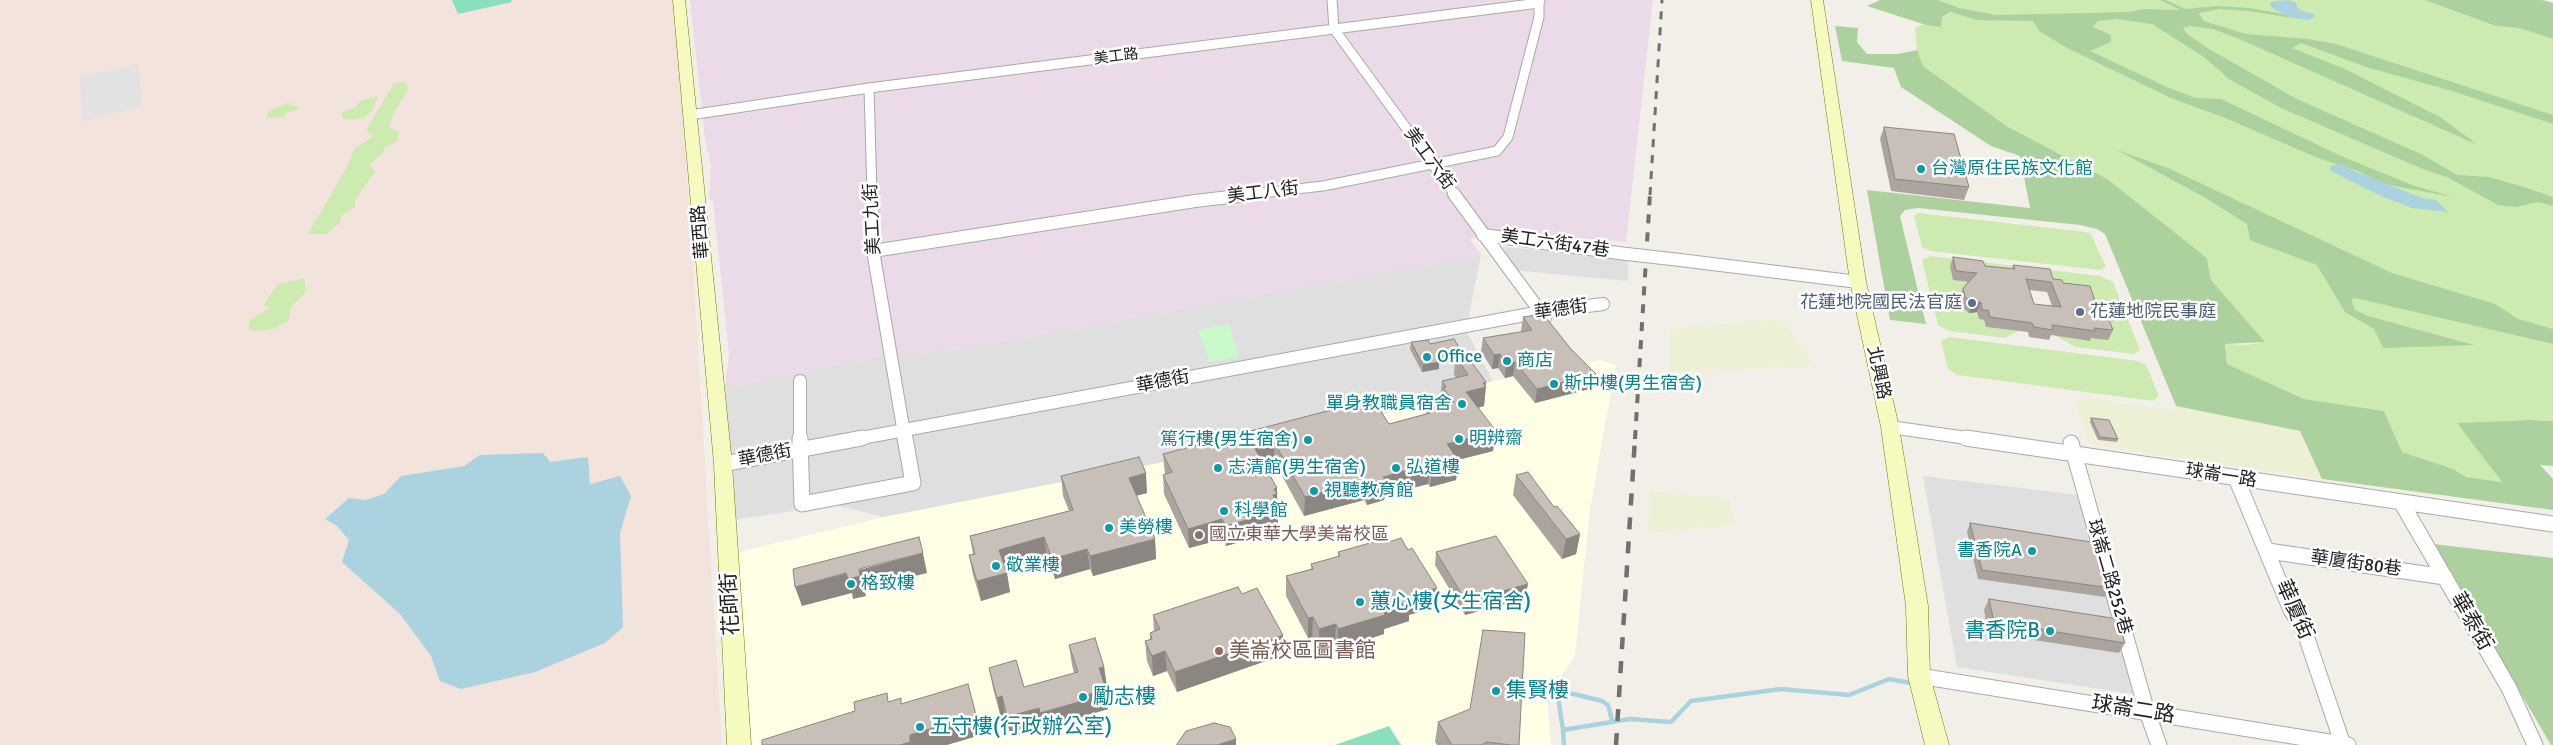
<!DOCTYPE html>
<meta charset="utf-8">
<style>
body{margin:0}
canvas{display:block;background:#f2efe9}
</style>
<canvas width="2553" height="745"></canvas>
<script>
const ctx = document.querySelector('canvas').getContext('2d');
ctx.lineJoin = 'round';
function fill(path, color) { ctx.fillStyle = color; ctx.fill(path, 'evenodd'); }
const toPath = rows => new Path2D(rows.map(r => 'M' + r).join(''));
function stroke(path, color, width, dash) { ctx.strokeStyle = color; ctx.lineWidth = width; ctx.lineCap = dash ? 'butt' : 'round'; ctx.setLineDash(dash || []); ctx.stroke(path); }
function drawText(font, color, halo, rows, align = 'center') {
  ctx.font = font + ' Signika,"Noto Sans TC",sans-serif'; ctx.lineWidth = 5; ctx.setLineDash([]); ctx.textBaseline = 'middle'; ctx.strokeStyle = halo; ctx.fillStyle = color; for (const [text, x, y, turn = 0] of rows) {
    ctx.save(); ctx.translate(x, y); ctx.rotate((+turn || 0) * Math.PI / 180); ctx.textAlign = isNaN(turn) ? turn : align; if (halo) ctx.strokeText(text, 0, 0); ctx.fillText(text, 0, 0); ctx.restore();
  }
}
const residential = toPath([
 [1504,247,1628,258,1628,281,1512,270],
 [1481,255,1466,330,1493,381,1361,421,1241,447,884,517,835,505,733,520,725,388,878,357,956,350],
 [1923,476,2078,495,2139,695,1957,667]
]);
const industrial = toPath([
 [690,0,1653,0,1626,242,1499,232,1470,239,1481,255,956,350,878,357,725,388,729,354,713,201,709,199,711,165,705,139]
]);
const education = toPath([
 [1599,360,1616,365,1590,509,1575,655,1547,698,1551,745,752,745,736,553,884,517,1241,447,1361,421,1493,381]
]);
const military = toPath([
 [0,0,674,0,691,231,722,745,0,745]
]);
const farmland = toPath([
 [1781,319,1815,366,1669,372,1670,329],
 [2081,398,2172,411,2176,406,2300,431,2322,479,2089,444,2075,403],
 [1651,491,1729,499,1735,524,1647,533]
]);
const grass = toPath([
 [1938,0,2424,0,2496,26,2519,28,2553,39,2553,421,2529,420,2458,423,2502,482,2466,477,2452,469,2402,452,2384,411,2304,399,2227,364,2225,344,2245,345,2264,342,2211,280,2207,257,2008,127,1923,66,1917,50,1915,28,1923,24,1926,25,1959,9],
 [406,82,408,89,394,113,389,127,399,132,398,141,384,148,383,153,369,165,375,171,355,200,355,207,341,216,340,222,327,234,308,234,347,167,354,149,373,136,366,130,394,83],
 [378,96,372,111,363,118,352,120,342,118,342,112,356,107,360,101],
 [291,102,289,106,299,106,297,110,288,112,282,117,267,118,269,110],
 [1918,213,2086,232,2091,234,2106,267,2100,270,1930,251,1922,247,1914,216],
 [1930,256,2100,276,2113,282,2140,350,2134,354,2075,347,2056,336,2069,335,2070,338,2090,341,2095,304,1950,267,1953,280,1982,284,1977,312,1984,312,1979,319,1984,320,1986,327,2018,331,2005,338,1950,331,1938,325,1922,260],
 [304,278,306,291,290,309,289,320,273,329,255,331,248,329,250,320,270,308,264,305,277,285],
 [1950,337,2138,361,2146,365,2159,396,2153,401,1958,375,1948,369,1941,341]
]);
const forest = toPath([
 [1880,0,1938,0,1959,8,1996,15,2129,12,2144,9,2180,10,2160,0,2166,0,2185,9,2217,6,2250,8,2283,14,2292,18,2249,11,2219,9,2199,13,2204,21,2246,34,2308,39,2336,44,2553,115,2553,124,2452,91,2366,67,2301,43,2292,48,2345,69,2440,117,2478,145,2237,38,2213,29,2190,26,2183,28,2187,34,2209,49,2297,99,2423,155,2457,175,2489,177,2527,188,2553,197,2553,206,2538,202,2516,207,2498,205,2447,177,2425,170,2281,108,2229,79,2204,57,2152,24,2116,19,2098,21,2093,27,2111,35,2111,42,2090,51,2169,88,2196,98,2221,99,2339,155,2412,185,2453,197,2384,184,2360,172,2318,158,2225,118,2171,98,2069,49,2039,31,2033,21,1976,20,1951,12,1942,17,1941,27,1926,25,1867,6],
 [2424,0,2542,0,2553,3,2553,39,2519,28,2496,26],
 [1835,26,1858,28,1857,42,1867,54,1898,54,1917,50,1923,66,2008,127,2107,179,2207,258,2211,280,2265,342,2225,344,2227,364,2304,399,2384,411,2402,452,2453,469,2466,477,2502,482,2457,423,2529,420,2553,421,2553,466,2540,465,2553,479,2553,510,2322,479,2300,431,2176,406,2105,234,2097,229,2080,225,1918,208,1905,210,1900,216,1926,324,1890,320,1867,190,2030,208,2020,156,1991,146,1901,87,1894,68,1842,61],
 [2117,150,2168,168,2392,273,2495,304,2518,319,2553,329,2553,344,2355,298,2351,300,2355,310,2368,316,2474,345,2383,348,2374,329,2345,312,2317,265,2250,240,2247,224,2204,197],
 [2433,544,2553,558,2553,745,2551,745]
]);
const park = toPath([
 [1229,324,1239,356,1210,362,1198,330]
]);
const pitch = toPath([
 [452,0,511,0,512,2,458,14],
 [1389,726,1401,745,1335,745]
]);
const parking = toPath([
 [138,64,142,107,82,121,80,77]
]);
const water = toPath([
 [2288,0,2296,3,2297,7,2301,11,2314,14,2315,17,2308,20,2292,18,2275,10,2270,5,2271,2],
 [2337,164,2422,198,2436,200,2448,212,2412,208,2379,195,2331,171,2330,166],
 [543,453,550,462,588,457,590,484,620,476,631,496,620,533,623,627,605,643,535,672,461,689,440,681,431,656,400,614,342,562,349,540,337,526,325,519,349,498,366,500,384,494,401,476,464,466,480,455]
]);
const stream = toPath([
 [1563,730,1557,690,1602,701,1608,705,1612,720],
 [1564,745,1563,730,1630,719,1671,722,1691,701,1781,689,1849,695,1889,679,1911,683]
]);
const streetFar2 = toPath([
 [1332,0,1334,29,1455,195],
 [869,88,872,195],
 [690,115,869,88,1539,3,1540,0],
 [1244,195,1323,186,1497,151,1508,137,1539,17,1539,3]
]);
const streetFar1 = toPath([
 [872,194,873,251,905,439],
 [1454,194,1545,318],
 [1483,235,1627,254],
 [873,251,1195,201,1255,194],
 [1680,260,1858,282],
 [800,381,800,439],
 [1890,427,1974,439],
 [856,439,1541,312,1603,304]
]);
const street = toPath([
 [800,438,802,504,913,483,905,438],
 [1966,438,2553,524],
 [2071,443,2147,712,2159,745],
 [723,464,862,438],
 [2236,478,2291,610,2304,630,2343,745],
 [2401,502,2509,688,2535,745],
 [2268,551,2445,577],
 [1919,676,2348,745]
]);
const secondary = toPath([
 [673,0,685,0,732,464,751,745,727,745,714,464,673,0],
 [1811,0,1823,0,1866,282,1899,427,1928,606,1930,676,1949,745,1925,745,1908,676,1906,606,1881,427,1850,282,1811,0]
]);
const railFar2 = toPath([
 [1650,195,1662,0]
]);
const railFar1 = toPath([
 [1635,439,1650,194]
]);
const rail = toPath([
 [1616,745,1635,438]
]);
const streetBridge = toPath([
 [1627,254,1680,260]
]);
const wall = toPath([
 [1884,127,1969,187,1964,200,1891,191,1880,139],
 [1953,257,1985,266,2012,269,2013,265,2063,283,2100,316,2113,330,2108,340,2091,338,2090,341,2051,335,2049,340,2029,337,2028,332,1986,327,1984,320,1979,319,1977,312,1969,313,1961,306,1959,297,1963,288,1968,282,1953,280,1950,267],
 [2029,290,2047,292,2052,306,2034,304],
 [1523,317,1593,388,1535,403,1513,376,1505,378,1498,368,1492,369,1481,351,1483,338,1522,332,1521,331],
 [1411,342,1430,344,1462,352,1486,386,1484,406,1478,408,1496,431,1493,451,1458,460,1456,480,1430,487,1428,484,1385,495,1384,500,1367,505,1364,500,1304,516,1274,461,1264,464,1277,488,1278,523,1250,531,1250,539,1226,546,1223,539,1189,548,1164,494,1163,475,1165,474,1163,454,1389,424,1426,414,1427,409,1441,405,1442,402,1440,400,1442,381,1456,378,1454,375,1455,360,1439,364,1439,369,1422,372,1410,349],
 [2091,418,2118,439,2117,442,2098,440,2090,422],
 [1516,475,1554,507,1580,534,1576,554,1562,559,1513,495],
 [1061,476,1147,493,1136,496,1155,539,1156,559,1093,576,1090,569,1055,579,1047,557,1006,569,1010,592,981,601,973,575,969,555,973,554,970,536,1069,511,1063,496],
 [1970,523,2110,588,2105,597,1978,579,1967,532],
 [1338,552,1435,607,1409,615,1409,621,1384,629,1384,634,1337,649,1335,644,1319,649,1312,637,1308,638,1286,596,1286,576,1311,569,1311,564,1338,557],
 [1436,552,1525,598,1465,615,1435,565],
 [1242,594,1283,655,1177,692,1167,671,1153,676,1147,661,1145,641,1150,640,1150,633,1154,631,1153,615],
 [1989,599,2125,643,2119,653,1988,633,1984,610],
 [1069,645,1104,667,1107,687,1105,687,1108,709,1081,717,1082,722,1043,733,1042,728,1011,737,1005,716,1001,718,993,688,989,668,1024,687,1074,673,1072,665],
 [1438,722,1519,745,1437,745,1435,742]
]);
const shadedWall = toPath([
 [1981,302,1977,312,1969,313,1973,303],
 [1463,353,1456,356,1455,360,1439,364,1439,369,1422,372,1423,365,1437,357],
 [1500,354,1498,368,1492,369,1494,355],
 [1515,362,1513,376,1505,378,1506,364],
 [1596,374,1593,388,1535,403,1537,389],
 [1486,382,1484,406,1464,411,1466,392,1483,383],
 [1496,431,1493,451,1445,463,1447,444],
 [1274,442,1274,461,1255,467,1254,447],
 [1459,461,1456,480,1430,487,1432,468],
 [1430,464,1428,484,1385,495,1384,500,1367,505,1368,485,1383,477],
 [1146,473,1147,493,1130,497,1129,478],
 [1365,481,1364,500,1304,516,1305,497],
 [1277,488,1277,504,1278,504,1278,523,1250,531,1250,539,1226,546,1226,526,1246,513,1274,489],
 [1222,519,1223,539,1189,548,1188,529],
 [1580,534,1576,554,1562,559,1566,539],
 [1044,537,1047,557,1003,570,999,550],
 [1155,539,1156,559,1093,576,1090,556],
 [1087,549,1090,569,1055,579,1052,559],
 [923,553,927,573,864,589,866,596,853,599,852,593,802,606,795,587],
 [1007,573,1010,592,981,601,977,581],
 [1528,584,1525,598,1465,615,1466,601],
 [1437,588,1435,607,1409,615,1409,621,1384,629,1384,634,1337,649,1338,629,1383,610,1408,597],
 [1313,617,1312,637,1308,638,1308,618],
 [1336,624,1335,644,1319,649,1319,629],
 [1283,635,1283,655,1177,692,1175,672],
 [1165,651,1167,671,1153,676,1152,656],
 [1104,667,1107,687,1102,688,1099,668],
 [1106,689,1108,709,1081,717,1082,722,1043,733,1040,713,1078,698],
 [1002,696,1005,716,1001,718,997,698],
 [1039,708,1042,728,1011,737,1007,717],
 [976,715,981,735,947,745,900,745,910,735],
 [1236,739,1236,745,1217,745]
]);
const building = toPath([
 [1884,127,1954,134,1969,187,1895,179,1884,127],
 [1953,257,1983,261,1985,266,2015,269,2013,265,2050,269,2053,279,2062,280,2063,283,2090,286,2100,316,2108,317,2113,330,2094,328,2095,331,2052,325,2053,330,2034,327,2032,323,1990,317,1988,310,1982,310,1981,302,1973,303,1965,297,1963,288,1977,273,1956,271,1953,257],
 [2026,279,2051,282,2061,307,2034,304,2026,279],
 [1543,314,1571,349,1596,374,1537,389,1515,362,1506,364,1500,354,1494,355,1483,338,1532,330,1523,317,1543,314],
 [1454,339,1462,352,1460,353,1437,357,1440,362,1423,365,1411,342,1428,340,1430,344,1454,339],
 [1463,351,1486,382,1483,383,1486,387,1466,392,1496,431,1447,444,1459,461,1432,468,1430,464,1383,477,1386,480,1368,485,1365,481,1305,497,1274,442,1254,447,1277,488,1274,489,1277,494,1273,495,1278,504,1246,513,1250,519,1226,526,1222,519,1188,529,1163,475,1172,472,1163,454,1373,399,1389,424,1430,413,1427,409,1454,402,1443,388,1446,387,1442,381,1468,375,1456,356,1463,351],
 [2091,418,2109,420,2118,439,2100,437,2091,418],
 [1139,457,1146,473,1129,478,1155,539,1090,556,1087,549,1052,559,1044,537,999,550,1007,573,977,581,969,555,975,554,970,536,1073,510,1061,476,1139,457],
 [1528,472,1554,507,1557,506,1580,534,1566,539,1516,475,1528,472],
 [1970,523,2097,543,2110,588,1982,570,1970,523],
 [1496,536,1528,584,1466,601,1436,552,1496,536],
 [919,537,923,553,859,569,860,576,848,579,846,573,795,587,793,569,919,537],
 [1401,538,1408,550,1412,548,1437,588,1408,597,1411,601,1383,610,1385,615,1338,629,1336,624,1319,629,1313,617,1308,618,1286,576,1313,569,1311,564,1340,556,1338,552,1384,539,1386,543,1401,538],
 [1238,587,1242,594,1257,588,1283,635,1175,672,1165,651,1152,656,1145,641,1152,639,1150,633,1160,629,1153,615,1238,587],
 [1989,599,2118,619,2125,643,1994,622,1989,599],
 [1483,630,1525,633,1519,745,1511,745,1487,742,1481,745,1452,745,1438,722,1470,709,1483,630],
 [1095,638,1104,667,1099,668,1106,689,1078,698,1079,702,1040,713,1039,708,1007,717,1002,696,997,698,989,668,1016,660,1024,687,1078,672,1069,645,1095,638],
 [968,684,976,715,910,735,910,742,900,745,762,745,762,740,855,711,854,702,887,693,888,702,901,698,901,704,968,684],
 [1214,723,1230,727,1236,739,1217,745,1177,745,1177,744,1186,731,1214,723]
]);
const markers = [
 [1921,169,5,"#0f9aa8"],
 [1972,303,5,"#5c6f8a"],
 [2080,312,5,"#5c6f8a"],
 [1427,357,5,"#0f9aa8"],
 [1507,361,5,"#0f9aa8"],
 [1554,384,5,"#0f9aa8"],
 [1462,404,5,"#0f9aa8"],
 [1459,439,5,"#0f9aa8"],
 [1308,440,5,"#0f9aa8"],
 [1218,468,5,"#0f9aa8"],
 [1396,468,5,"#0f9aa8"],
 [1314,491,5,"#0f9aa8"],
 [1224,511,5,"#0f9aa8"],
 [1109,528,5,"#0f9aa8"],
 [1199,535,5,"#8d6e63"],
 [2032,551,5,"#0f9aa8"],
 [996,566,5,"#0f9aa8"],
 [851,584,5,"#0f9aa8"],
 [1360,602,5,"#0f9aa8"],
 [2050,631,5,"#0f9aa8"],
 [1219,651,5,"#8d6e63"],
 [1496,691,5,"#0f9aa8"],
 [1083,697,5,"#0f9aa8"],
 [920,727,5,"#0f9aa8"]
];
const farStreetnames = [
 ["美工路",1116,57,-7]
];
const streetNames = [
 ["美工六街",1429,159,54],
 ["美工八街",1263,193,-7],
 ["美工九街",873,219,-93],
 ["華西路",701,232,-95],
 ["美工六街47巷",1555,244,8],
 ["華德街",1561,310,-8],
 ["北興路",1878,373,78],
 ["華德街",1163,382,-11],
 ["華德街",765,456,-11],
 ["球崙一路",2221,476,9],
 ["華廈街80巷",2356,564,8],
 ["球崙二路252巷",2109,577,74]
];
const cultureNames = [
 ["台灣原住民族文化館",1931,169],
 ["Office",1437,357],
 ["商店",1517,361],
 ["斯中樓(男生宿舍)",1564,384],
 ["單身教職員宿舍",1452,404,"right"],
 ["明辨齋",1469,439],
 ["篤行樓(男生宿舍)",1298,440,"right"],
 ["志清館(男生宿舍)",1228,468],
 ["弘道樓",1406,468],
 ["視聽教育館",1324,491],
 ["科學館",1234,511],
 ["美勞樓",1119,528],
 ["書香院A",2022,551,"right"],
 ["敬業樓",1006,566],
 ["格致樓",861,584]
];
const serviceNames = [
 ["花蓮地院國民法官庭",1962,303],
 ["花蓮地院民事庭",2090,312,"left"]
];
const educationNames = [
 ["國立東華大學美崙校區",1209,535]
];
const nearCulturenames = [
 ["蕙心樓(女生宿舍)",1370,602],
 ["書香院B",2040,631,"right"],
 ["集賢樓",1506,691],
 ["勵志樓",1093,697],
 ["五守樓(行政辦公室)",930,727]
];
const nearStreetnames = [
 ["花師街",731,604,-93],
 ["華廈街",2294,610,66],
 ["華泰街",2471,622,60],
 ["球崙二路",2133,710,9]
];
const nearEducationnames = [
 ["美崙校區圖書館",1229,651]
];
fill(residential, '#e0dfdf');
fill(industrial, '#ebdbe8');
fill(education, '#ffffe5');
fill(military, '#f3e3dd');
fill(farmland, '#eef0d5');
fill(grass, '#cdebb0');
fill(forest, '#add19e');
fill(park, '#c8facc');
fill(pitch, '#88e0be');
fill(parking, '#e2e2e2');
fill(water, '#aad3df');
stroke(stream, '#aad3df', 4.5);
stroke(streetFar2, '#a9a9a9', 11);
stroke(streetFar1, '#a9a9a9', 14);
stroke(street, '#a9a9a9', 17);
stroke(secondary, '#707d05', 1);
stroke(streetFar2, '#fff', 9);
stroke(streetFar1, '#fff', 12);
stroke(street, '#fff', 15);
fill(secondary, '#f7fabf');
stroke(railFar2, '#707070', 3, [8, 8]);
stroke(railFar1, '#707070', 4, [9, 9]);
stroke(rail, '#707070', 4.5, [12, 12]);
stroke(streetBridge, '#a9a9a9', 14, []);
stroke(streetBridge, '#fff', 12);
fill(wall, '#aba49e');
fill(shadedWall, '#8b8681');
fill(building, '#c7bfb8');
stroke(building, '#8b8681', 1);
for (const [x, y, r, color] of markers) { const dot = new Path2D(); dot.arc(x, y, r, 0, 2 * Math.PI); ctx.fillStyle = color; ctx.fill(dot); stroke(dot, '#fff', 2); }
drawText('15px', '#222', '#fff', farStreetnames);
drawText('18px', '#222', '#fff', streetNames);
drawText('18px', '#0d838f', '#fff', cultureNames, 'left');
drawText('18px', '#4e5e75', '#fff', serviceNames, 'right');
drawText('18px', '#785e54', '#fff', educationNames, 'left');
drawText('21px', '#0d838f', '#fff', nearCulturenames, 'left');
drawText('21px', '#222', '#fff', nearStreetnames);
drawText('21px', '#785e54', '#fff', nearEducationnames, 'left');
</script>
